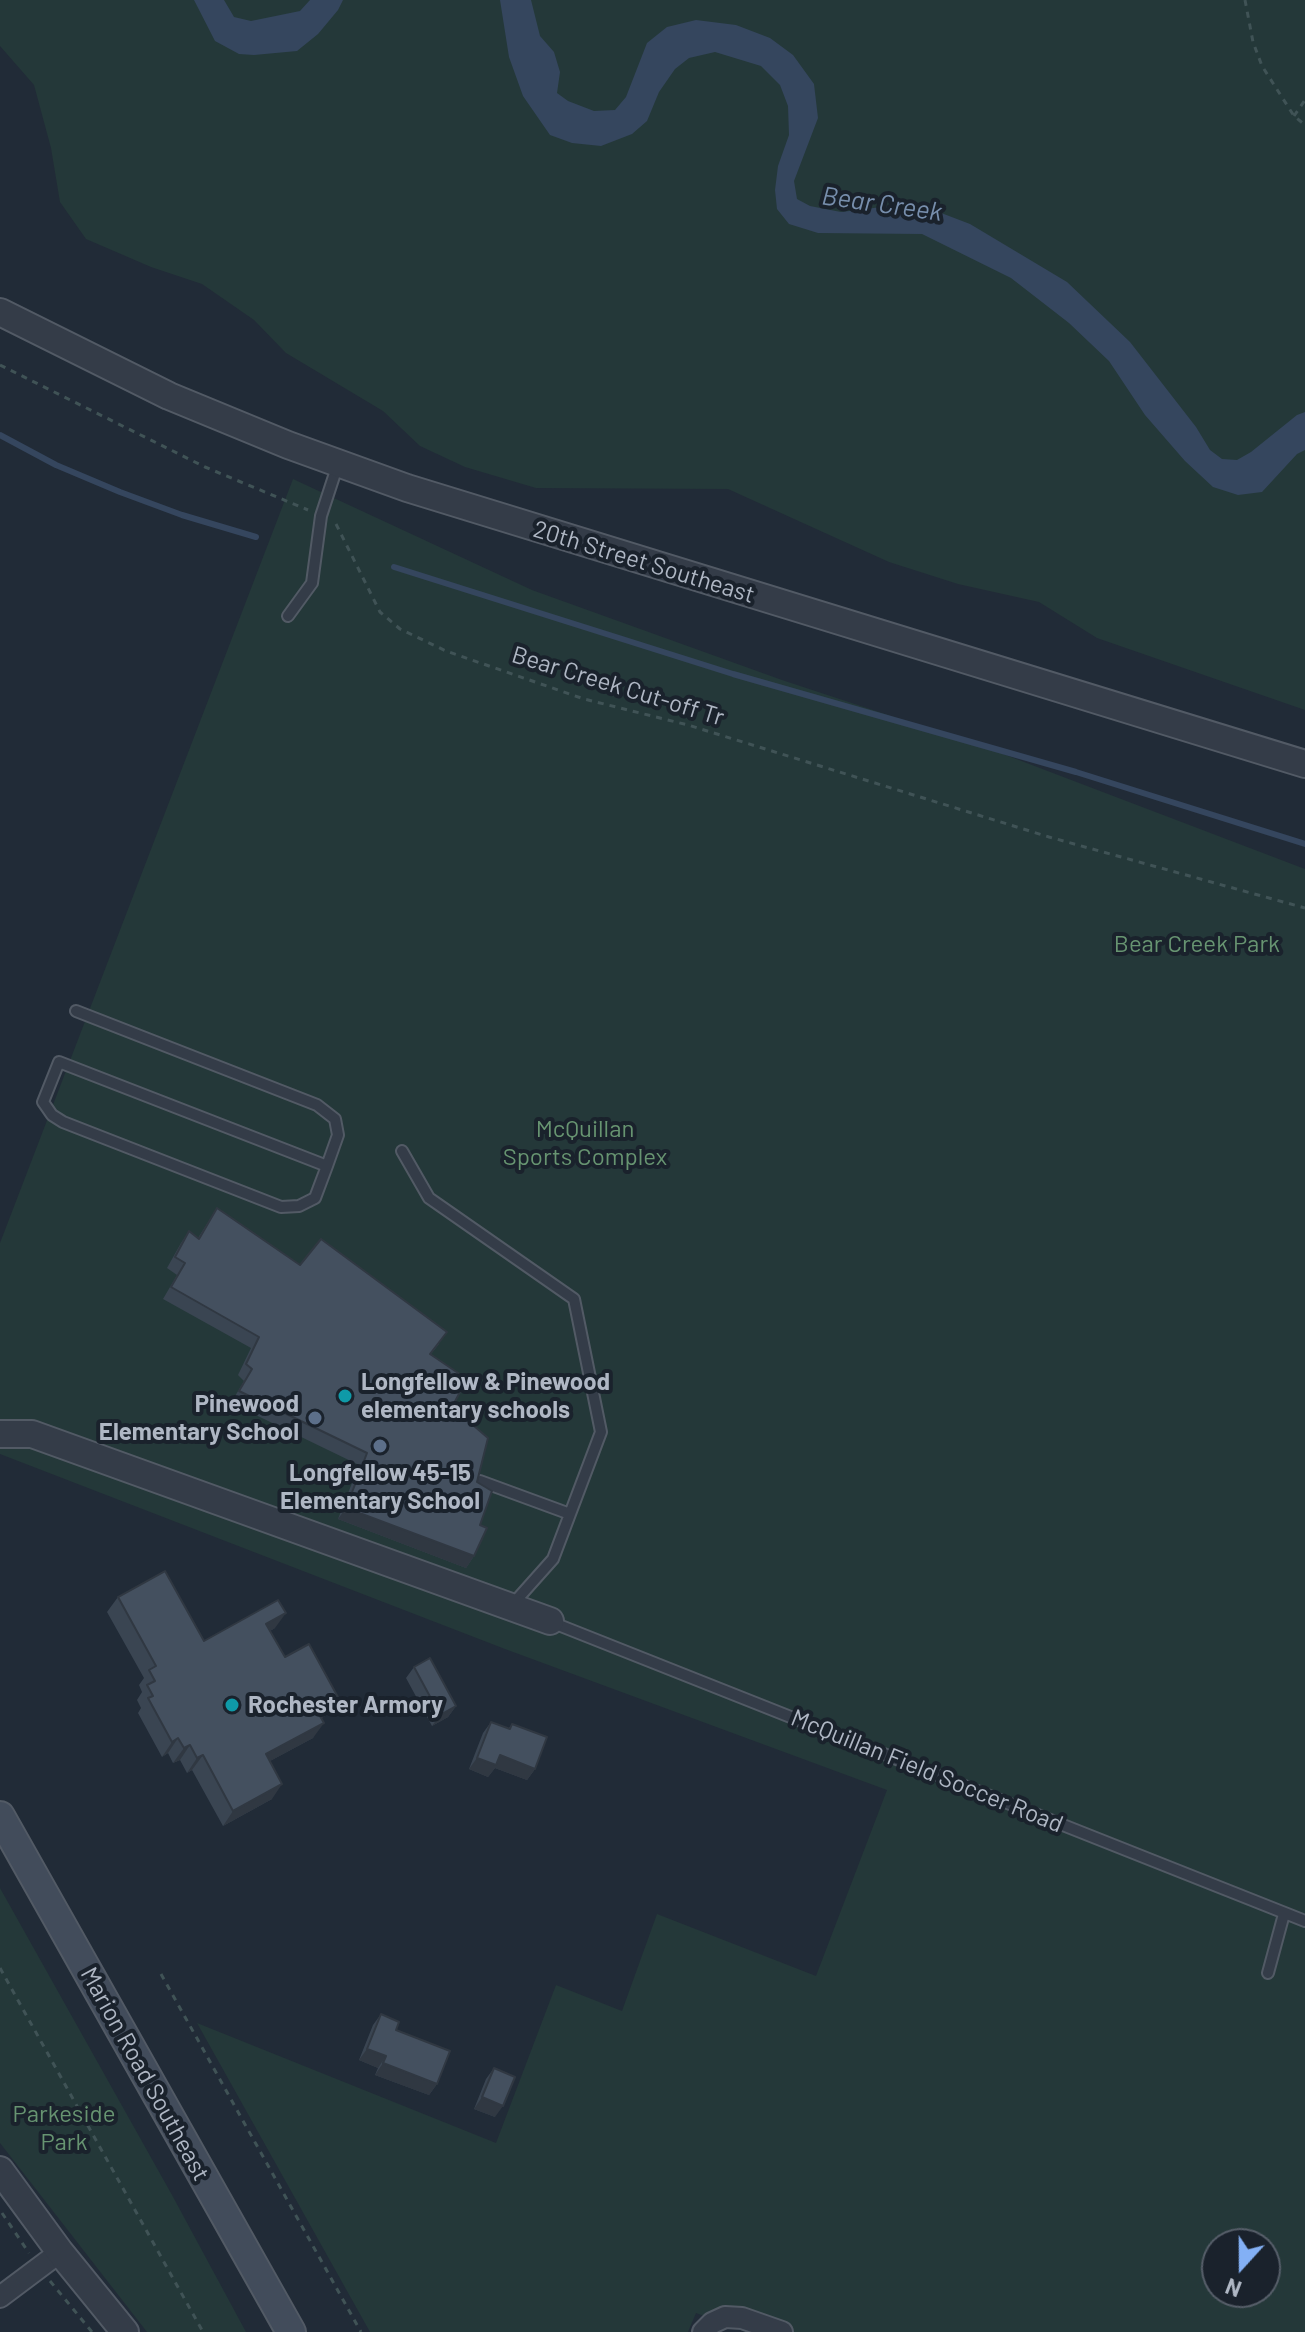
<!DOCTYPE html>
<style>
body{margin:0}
#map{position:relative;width:1305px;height:2332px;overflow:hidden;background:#212b37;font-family:Barlow,sans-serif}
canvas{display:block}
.north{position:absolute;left:1201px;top:2228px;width:80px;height:80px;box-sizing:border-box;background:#1a222c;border:2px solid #565e69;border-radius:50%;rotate:201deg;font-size:22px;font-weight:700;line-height:32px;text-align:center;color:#afb7c4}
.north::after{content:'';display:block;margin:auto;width:28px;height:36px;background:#83b0f5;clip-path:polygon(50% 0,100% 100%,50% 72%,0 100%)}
</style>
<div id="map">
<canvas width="1305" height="2332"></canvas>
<div class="north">N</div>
</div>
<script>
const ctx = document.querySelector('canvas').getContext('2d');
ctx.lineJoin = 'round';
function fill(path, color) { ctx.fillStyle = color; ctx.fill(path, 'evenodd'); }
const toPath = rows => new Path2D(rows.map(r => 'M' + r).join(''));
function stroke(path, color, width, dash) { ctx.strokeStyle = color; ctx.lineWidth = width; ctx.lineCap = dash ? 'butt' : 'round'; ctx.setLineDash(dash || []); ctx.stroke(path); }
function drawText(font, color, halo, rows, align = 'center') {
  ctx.font = font + ' Barlow,sans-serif'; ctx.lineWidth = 8; ctx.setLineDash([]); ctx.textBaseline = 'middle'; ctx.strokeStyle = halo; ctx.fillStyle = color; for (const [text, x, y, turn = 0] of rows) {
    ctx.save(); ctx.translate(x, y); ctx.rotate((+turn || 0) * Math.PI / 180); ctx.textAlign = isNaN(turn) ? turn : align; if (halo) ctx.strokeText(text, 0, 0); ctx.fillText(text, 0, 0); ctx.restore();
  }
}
const green = toPath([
 [0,0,1305,0,1305,710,1097,638,1039,602,958,584,889,562,728,489,536,488,465,467,420,446,383,411,286,353,254,320,202,284,151,267,86,239,60,202,51,148,34,85,0,46],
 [293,479,532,590,782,680,982,746,1305,869,1305,2332,746,2332,696,2313,688,2332,370,2332,197,2023,496,2143,556,1985,622,2011,657,1914,816,1976,887,1790,505,1649,0,1454,0,1243],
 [1217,2244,1265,2244,1265,2292,1217,2292],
 [0,1888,172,2195,246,2332,147,2332,0,2143]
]);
const water = toPath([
 [194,0,224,0,234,17,251,21,300,11,310,0,343,0,338,10,318,34,297,51,254,55,239,54,215,41],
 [500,0,531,0,540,36,554,52,560,72,557,93,568,101,594,111,615,110,626,97,647,43,667,27,696,20,736,25,770,38,793,55,814,84,818,118,794,181,797,199,810,206,841,212,898,205,936,211,970,224,1067,282,1130,342,1196,427,1210,450,1222,459,1237,460,1251,452,1297,415,1305,412,1305,450,1297,454,1262,492,1238,495,1213,487,1185,461,1145,415,1109,361,1069,323,1011,278,922,234,818,233,789,224,777,209,775,190,778,166,789,135,788,106,780,85,761,66,715,52,689,58,675,69,659,92,647,121,632,134,601,146,572,143,550,135,523,96,509,57]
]);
const stream = toPath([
 [0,435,56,465,120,492,182,515,256,537],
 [394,567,733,674,1076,772,1305,844]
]);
const path = toPath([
 [1245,0,1253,42,1262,66,1294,116,1305,125],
 [1294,116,1305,100],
 [0,365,205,467,308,510],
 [336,524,380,612,400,629,446,651,584,699,688,725,1049,837,1305,908],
 [0,1968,203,2332],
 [161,1974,361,2332],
 [2,2213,29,2253],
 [50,2281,92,2332]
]);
const service = toPath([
 [288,616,312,583,321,516,338,464],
 [76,1011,317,1105,335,1119,338,1135,327,1166,315,1198,299,1206,281,1207,63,1122,52,1115,43,1102,59,1062,327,1166],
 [402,1151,429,1198,574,1299,601,1432,553,1559,512,1605],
 [480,1481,570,1514],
 [551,1622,1305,1921],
 [1268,1973,1284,1914]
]);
const minor = toPath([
 [0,2297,60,2252],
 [703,2332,712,2323,725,2317,742,2318,782,2332]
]);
const tertiary = toPath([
 [0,312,169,396,288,445,407,488,1305,764],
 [0,1434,32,1434,550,1621],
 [0,2170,60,2252,125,2332]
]);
const secondary = toPath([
 [0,1816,291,2332]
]);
const wall = toPath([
 [217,1208,300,1265,439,1344,431,1354,452,1407,477,1482,480,1525,474,1556,466,1568,338,1519,359,1465,231,1403,244,1381,238,1375,251,1348,163,1299,177,1275,167,1268,181,1243,189,1231,198,1238],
 [118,1597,204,1641,275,1628,270,1631,285,1657,329,1714,321,1718,313,1738,270,1761,272,1799,223,1826,192,1770,187,1773,180,1760,173,1763,168,1753,162,1757,138,1713,141,1708,137,1700,142,1692,139,1685,144,1678,107,1612],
 [414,1667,456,1706,448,1717,432,1726,406,1678],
 [491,1722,508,1729,512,1724,535,1769,527,1780,495,1768,488,1777,469,1769,483,1733],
 [381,2014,396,2030,437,2084,429,2095,375,2075,378,2068,359,2060,373,2025],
 [494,2068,495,2117,474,2109,486,2079]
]);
const shadedWall = toPath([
 [346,1508,474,1556,466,1568,338,1519],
 [286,1613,275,1628,256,1639,266,1624],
 [339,1699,329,1714,307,1726,317,1711],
 [456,1706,448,1717,432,1726,440,1715],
 [324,1723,313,1738,255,1769,266,1754],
 [178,1738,168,1753,162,1757,172,1742],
 [190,1745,180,1760,173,1763,184,1748],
 [203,1755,192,1770,187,1773,197,1758],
 [500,1755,535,1769,527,1780,495,1768,488,1777,469,1769,477,1758],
 [282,1784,272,1799,223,1826,233,1811],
 [367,2049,386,2056,378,2068,359,2060],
 [383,2063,437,2084,429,2095,375,2075],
 [482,2097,503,2106,495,2117,474,2109]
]);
const building = toPath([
 [217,1208,300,1265,321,1239,447,1332,430,1354,467,1379,452,1407,488,1438,477,1482,492,1491,480,1525,487,1528,474,1556,346,1508,367,1453,239,1391,252,1369,246,1364,259,1337,171,1287,185,1263,175,1257,189,1231,199,1239,217,1208],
 [165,1571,204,1641,278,1600,286,1613,266,1624,285,1657,309,1644,339,1699,317,1711,324,1723,266,1754,282,1784,233,1811,203,1755,197,1758,190,1745,184,1748,178,1738,172,1742,148,1698,153,1696,147,1685,155,1681,149,1670,156,1666,118,1597,165,1571],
 [430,1658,456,1706,440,1715,414,1667,430,1658],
 [491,1722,510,1729,512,1724,547,1737,535,1769,500,1755,496,1765,477,1758,491,1722],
 [381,2014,399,2022,396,2030,450,2051,437,2084,383,2063,386,2056,367,2049,381,2014],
 [494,2068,515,2077,503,2106,482,2097,494,2068]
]);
const markers = [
 [345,1396,8,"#0f9aa8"],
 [315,1418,8,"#5c6f8a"],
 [380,1446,8,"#5c6f8a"],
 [232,1705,8,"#0f9aa8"]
];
const streetNames = [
 ["20th Street Southeast",644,562,17],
 ["Bear Creek Cut-off Tr",618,686,17],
 ["McQuillan Field Soccer Road",927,1771,22],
 ["Marion Road Southeast",145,2074,61]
];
const parkNames = [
 ["Bear Creek Park",1197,944],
 ["McQuillan",585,1129],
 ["Sports Complex",585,1157],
 ["Parkeside",64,2114],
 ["Park",64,2142]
];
const poiNames = [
 ["Longfellow & Pinewood",361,1382],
 ["elementary schools",361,1410],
 ["Pinewood",299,1404,"right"],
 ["Elementary School",299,1432,"right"],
 ["Longfellow 45-15",380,1473,"center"],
 ["Elementary School",380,1501,"center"],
 ["Rochester Armory",248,1705]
];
const waterNames = [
 ["Bear Creek",882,204,8]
];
fill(green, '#243839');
fill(water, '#35465e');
stroke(stream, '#35465e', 6);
stroke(service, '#525a65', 14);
stroke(minor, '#525a65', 24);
stroke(tertiary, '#525a65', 30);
stroke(secondary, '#525a65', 32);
stroke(path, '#405356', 3, [6, 6]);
stroke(service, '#343c48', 10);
stroke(minor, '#343c48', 20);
stroke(tertiary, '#343c48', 26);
stroke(secondary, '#424c5b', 28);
fill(wall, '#3a4552');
fill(shadedWall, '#303842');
fill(building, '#44505f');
stroke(building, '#303842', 2);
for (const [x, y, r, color] of markers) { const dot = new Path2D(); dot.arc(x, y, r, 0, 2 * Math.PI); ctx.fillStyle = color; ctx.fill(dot); stroke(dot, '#1a222c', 3); }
drawText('24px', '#afb7c4', '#1a222c', streetNames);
drawText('24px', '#679471', '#1a222c', parkNames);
drawText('bold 24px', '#afb7c4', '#1a222c', poiNames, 'left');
drawText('italic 26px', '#778eac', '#1a222c', waterNames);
</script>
